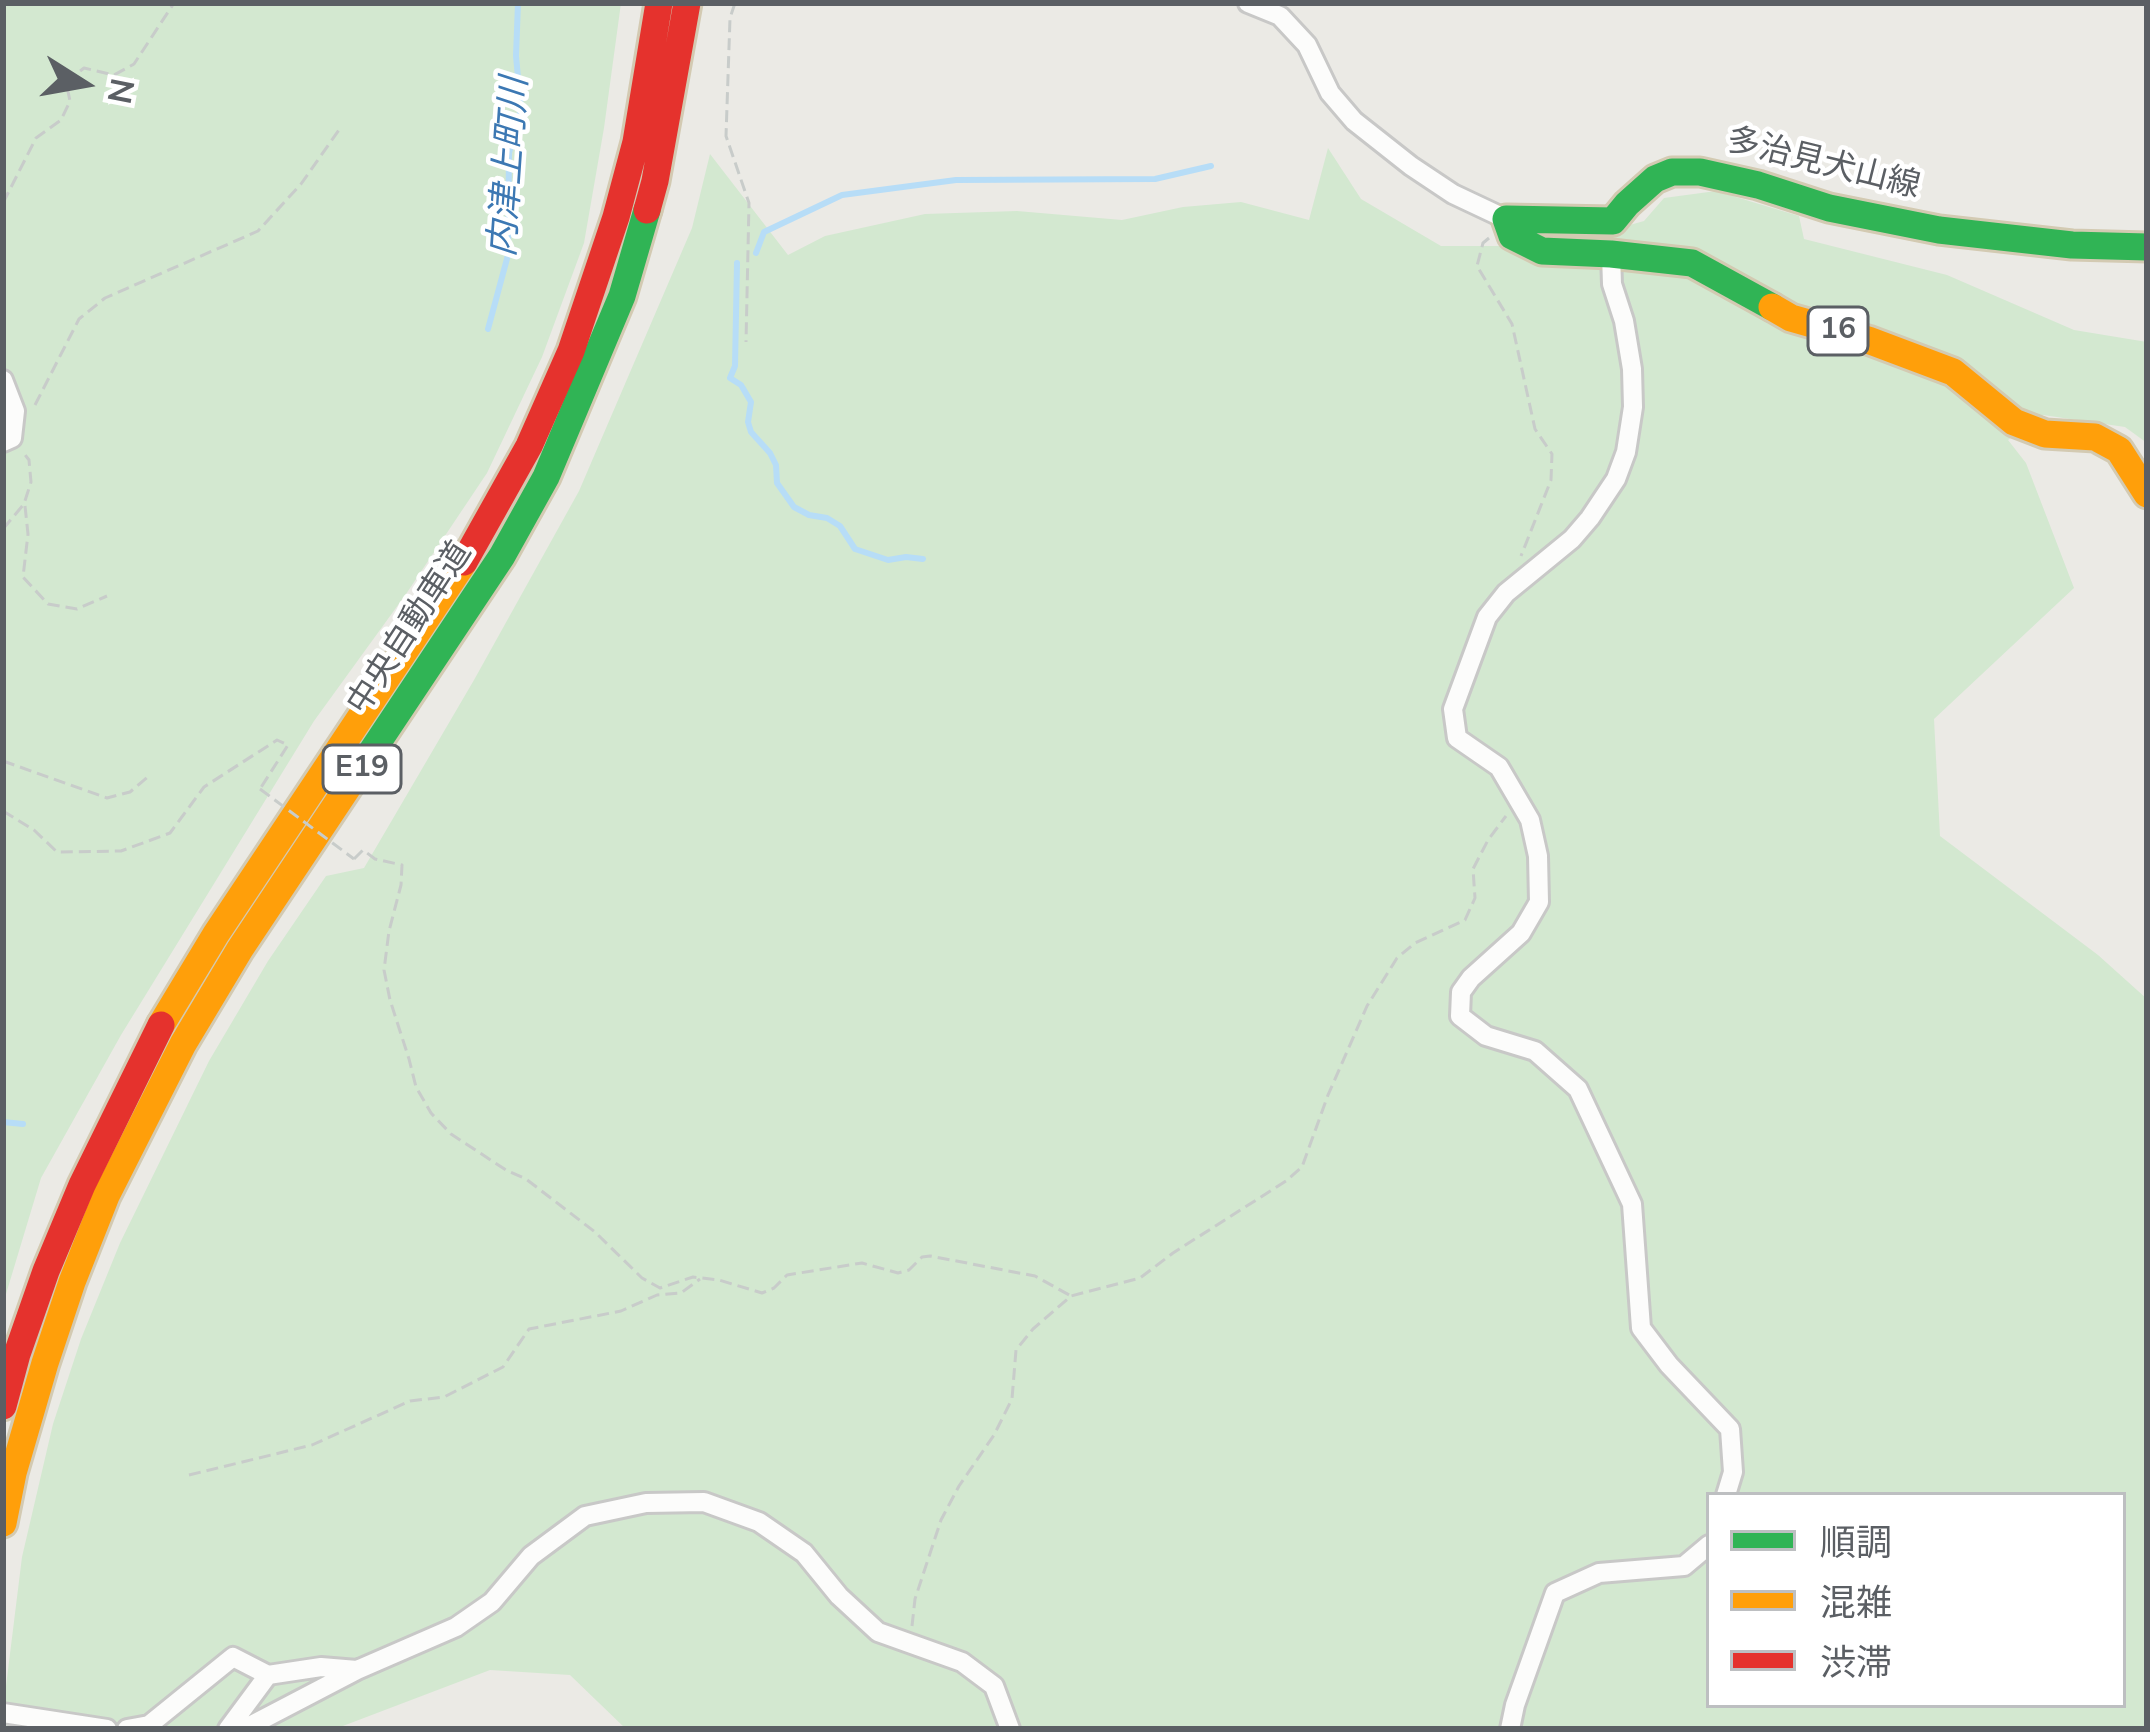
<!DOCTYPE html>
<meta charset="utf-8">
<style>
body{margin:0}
#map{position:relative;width:2150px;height:1732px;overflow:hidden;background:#ebeae5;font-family:"Nunito Sans","Noto Sans JP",sans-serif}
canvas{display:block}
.frame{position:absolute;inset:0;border:6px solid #5b5f64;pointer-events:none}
.legend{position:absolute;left:1706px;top:1492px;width:420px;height:216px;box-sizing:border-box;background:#fff;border:3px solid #bdbfc1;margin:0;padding:15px 21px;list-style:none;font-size:36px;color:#5b5f64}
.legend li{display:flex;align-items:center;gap:24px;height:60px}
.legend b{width:60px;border:3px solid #bdbfc1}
.north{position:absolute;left:24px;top:24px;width:120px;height:120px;-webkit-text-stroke:9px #fff;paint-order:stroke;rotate:101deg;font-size:33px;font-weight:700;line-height:48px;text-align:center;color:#5b5f64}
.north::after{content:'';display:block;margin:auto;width:42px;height:54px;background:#5b5f64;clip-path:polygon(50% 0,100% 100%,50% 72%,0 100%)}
</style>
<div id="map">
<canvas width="2150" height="1732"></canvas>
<div class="frame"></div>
<ul class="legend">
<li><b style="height:15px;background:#30b455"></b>順調</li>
<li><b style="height:15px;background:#ff9f0a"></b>混雑</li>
<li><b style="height:15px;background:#e5322d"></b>渋滞</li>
</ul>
<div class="north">N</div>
</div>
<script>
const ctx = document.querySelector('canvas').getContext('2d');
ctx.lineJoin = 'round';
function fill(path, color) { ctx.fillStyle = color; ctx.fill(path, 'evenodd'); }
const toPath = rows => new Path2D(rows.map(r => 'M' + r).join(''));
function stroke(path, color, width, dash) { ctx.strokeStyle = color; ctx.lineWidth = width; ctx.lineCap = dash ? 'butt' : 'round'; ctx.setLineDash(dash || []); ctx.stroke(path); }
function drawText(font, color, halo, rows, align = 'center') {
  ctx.font = font + ' "Nunito Sans","Noto Sans JP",sans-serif'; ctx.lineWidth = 9; ctx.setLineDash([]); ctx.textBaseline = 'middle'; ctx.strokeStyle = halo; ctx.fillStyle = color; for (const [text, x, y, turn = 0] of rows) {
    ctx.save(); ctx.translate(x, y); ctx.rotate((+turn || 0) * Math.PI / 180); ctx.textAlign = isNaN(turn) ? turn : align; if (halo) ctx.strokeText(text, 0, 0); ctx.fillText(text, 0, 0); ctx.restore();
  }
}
const green = toPath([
 [3,3,621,3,604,128,584,243,542,357,487,473,406,594,314,721,121,1035,41,1178,3,1304],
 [1328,148,1361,199,1441,246,1555,246,1644,221,1664,198,1716,191,1799,216,1804,239,1947,275,2074,330,2147,342,2147,443,2125,427,2043,415,2008,440,2026,463,2074,588,1934,719,1940,836,2098,955,2147,999,2147,1729,626,1729,570,1675,490,1670,335,1729,5,1729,6,1686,22,1557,53,1424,81,1339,120,1243,209,1061,268,961,326,876,364,868,474,680,579,491,692,228,710,154,788,255,825,236,925,214,1017,211,1122,220,1183,207,1241,202,1309,220],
 [1709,1495,2123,1495,2123,1705,1709,1705]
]);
const stream = toPath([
 [756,253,764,232,842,195,956,180,1155,179,1211,166],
 [737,263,735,366,730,378,741,385,751,402,748,422,751,432,770,453,776,465,777,483,794,507,809,515,827,518,840,526,855,549,888,560,906,557,923,559],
 [488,329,508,255,509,153,521,109,516,56,518,3],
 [3,1122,23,1124]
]);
const path = toPath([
 [735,3,730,18,726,136,749,203,746,342],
 [3,203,36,138,61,120,70,101,66,82,84,68,114,75,134,64,174,3],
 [1489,238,1483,243,1477,266,1512,324,1535,429,1552,454,1551,480,1521,556],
 [35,405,79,319,105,298,258,231,301,184,341,127],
 [25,506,28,534,23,577,48,604,77,609,107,596],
 [3,529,24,504,31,482,29,460,23,452],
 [3,761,107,798,130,792,150,775],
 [3,811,34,830,57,852,121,851,170,833,204,787,277,740,288,745,260,789],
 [354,859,363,850,375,859,402,865,401,885,389,931,384,970,390,1000,409,1059,416,1087,431,1113,451,1134,506,1170,526,1179,595,1232,642,1278,660,1288,693,1277,719,1280,762,1293,774,1288,787,1275,862,1263,898,1273,909,1270,922,1257,930,1256,1035,1276,1071,1296],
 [189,1475,312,1445,410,1401,444,1397,503,1367,529,1329,621,1311,657,1295,681,1293,700,1279],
 [912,1626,915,1599,941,1520,959,1486,994,1435,1012,1399,1016,1350,1033,1329,1071,1296,1140,1278,1173,1253,1286,1181,1302,1167,1328,1095,1367,1006,1397,958,1415,943,1465,920,1475,898,1473,869,1488,840,1506,816]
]);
const street = toPath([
 [1248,3,1280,16,1307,45,1330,93,1354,121,1411,166,1453,194,1506,219],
 [1611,254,1612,284,1624,321,1632,369,1633,407,1626,452,1616,479,1590,518,1572,539,1506,593,1487,617,1453,709,1457,738,1499,767,1530,820,1538,856,1539,902,1521,933,1471,978,1461,992,1460,1016,1486,1036,1535,1051,1578,1089,1632,1204,1641,1328,1669,1365,1730,1429,1733,1472,1726,1495],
 [3,380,15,411,12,438,3,442],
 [3,1713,107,1729],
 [127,1729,149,1725,233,1657,268,1675,321,1667,357,1670],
 [228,1729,268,1675],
 [244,1729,357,1670,456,1627,492,1602,531,1556,585,1516,646,1503,704,1502,759,1522,804,1553,839,1596,878,1632,962,1662,994,1686,1010,1729],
 [1510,1729,1515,1705,1555,1593,1599,1573,1684,1566,1709,1545]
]);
const fast = toPath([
 [1772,307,1692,263,1611,254,1542,251,1512,236,1506,219,1613,221,1627,204,1655,179,1672,172,1700,172,1758,185,1829,208,1939,230,2072,245,2147,247],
 [354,778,502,556,546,477,622,296,647,210]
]);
const slow = toPath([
 [1772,307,1791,318,1868,340,1953,372,2014,422,2045,434,2095,437,2119,450,2147,494],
 [161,1025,216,934,464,562],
 [3,1523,13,1473,45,1363,72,1282,106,1196,183,1044,240,949,354,778]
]);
const jam = toPath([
 [647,210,655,181,687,3],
 [464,562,529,446,571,351,616,217,636,142,659,3],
 [3,1406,17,1354,46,1271,82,1185,161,1025]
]);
const pathBridge = toPath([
 [260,789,354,859]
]);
const shields = [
 [1838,331,60],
 [362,769,78]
];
const shieldNames = [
 ["16",1838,331],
 ["E19",362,769]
];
const streetNames = [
 ["多治見犬山線",1823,165,14],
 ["中央自動車道",411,629,-57]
];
const waterNames = [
 ["内津上町川",511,167,-86]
];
fill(green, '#d3e8d0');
stroke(stream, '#b7ddf7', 6);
stroke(street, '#c8c8c7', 24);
stroke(fast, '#d3cab2', 33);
stroke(slow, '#d3cab2', 33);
stroke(jam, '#d3cab2', 33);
stroke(path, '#c8ccca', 3, [12, 6]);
stroke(street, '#fcfcfb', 18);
stroke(fast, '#30b455', 27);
stroke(slow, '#ff9f0a', 27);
stroke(jam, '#e5322d', 27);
stroke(pathBridge, '#c8ccca', 3, [12, 6]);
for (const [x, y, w] of shields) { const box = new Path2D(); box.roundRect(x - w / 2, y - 24, w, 48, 9); ctx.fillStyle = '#fff'; ctx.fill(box); stroke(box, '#5b5f64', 3); }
drawText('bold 30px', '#5b5f64', null, shieldNames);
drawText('33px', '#5b5f64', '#fff', streetNames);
drawText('italic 36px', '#3c78b3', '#fff', waterNames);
</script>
